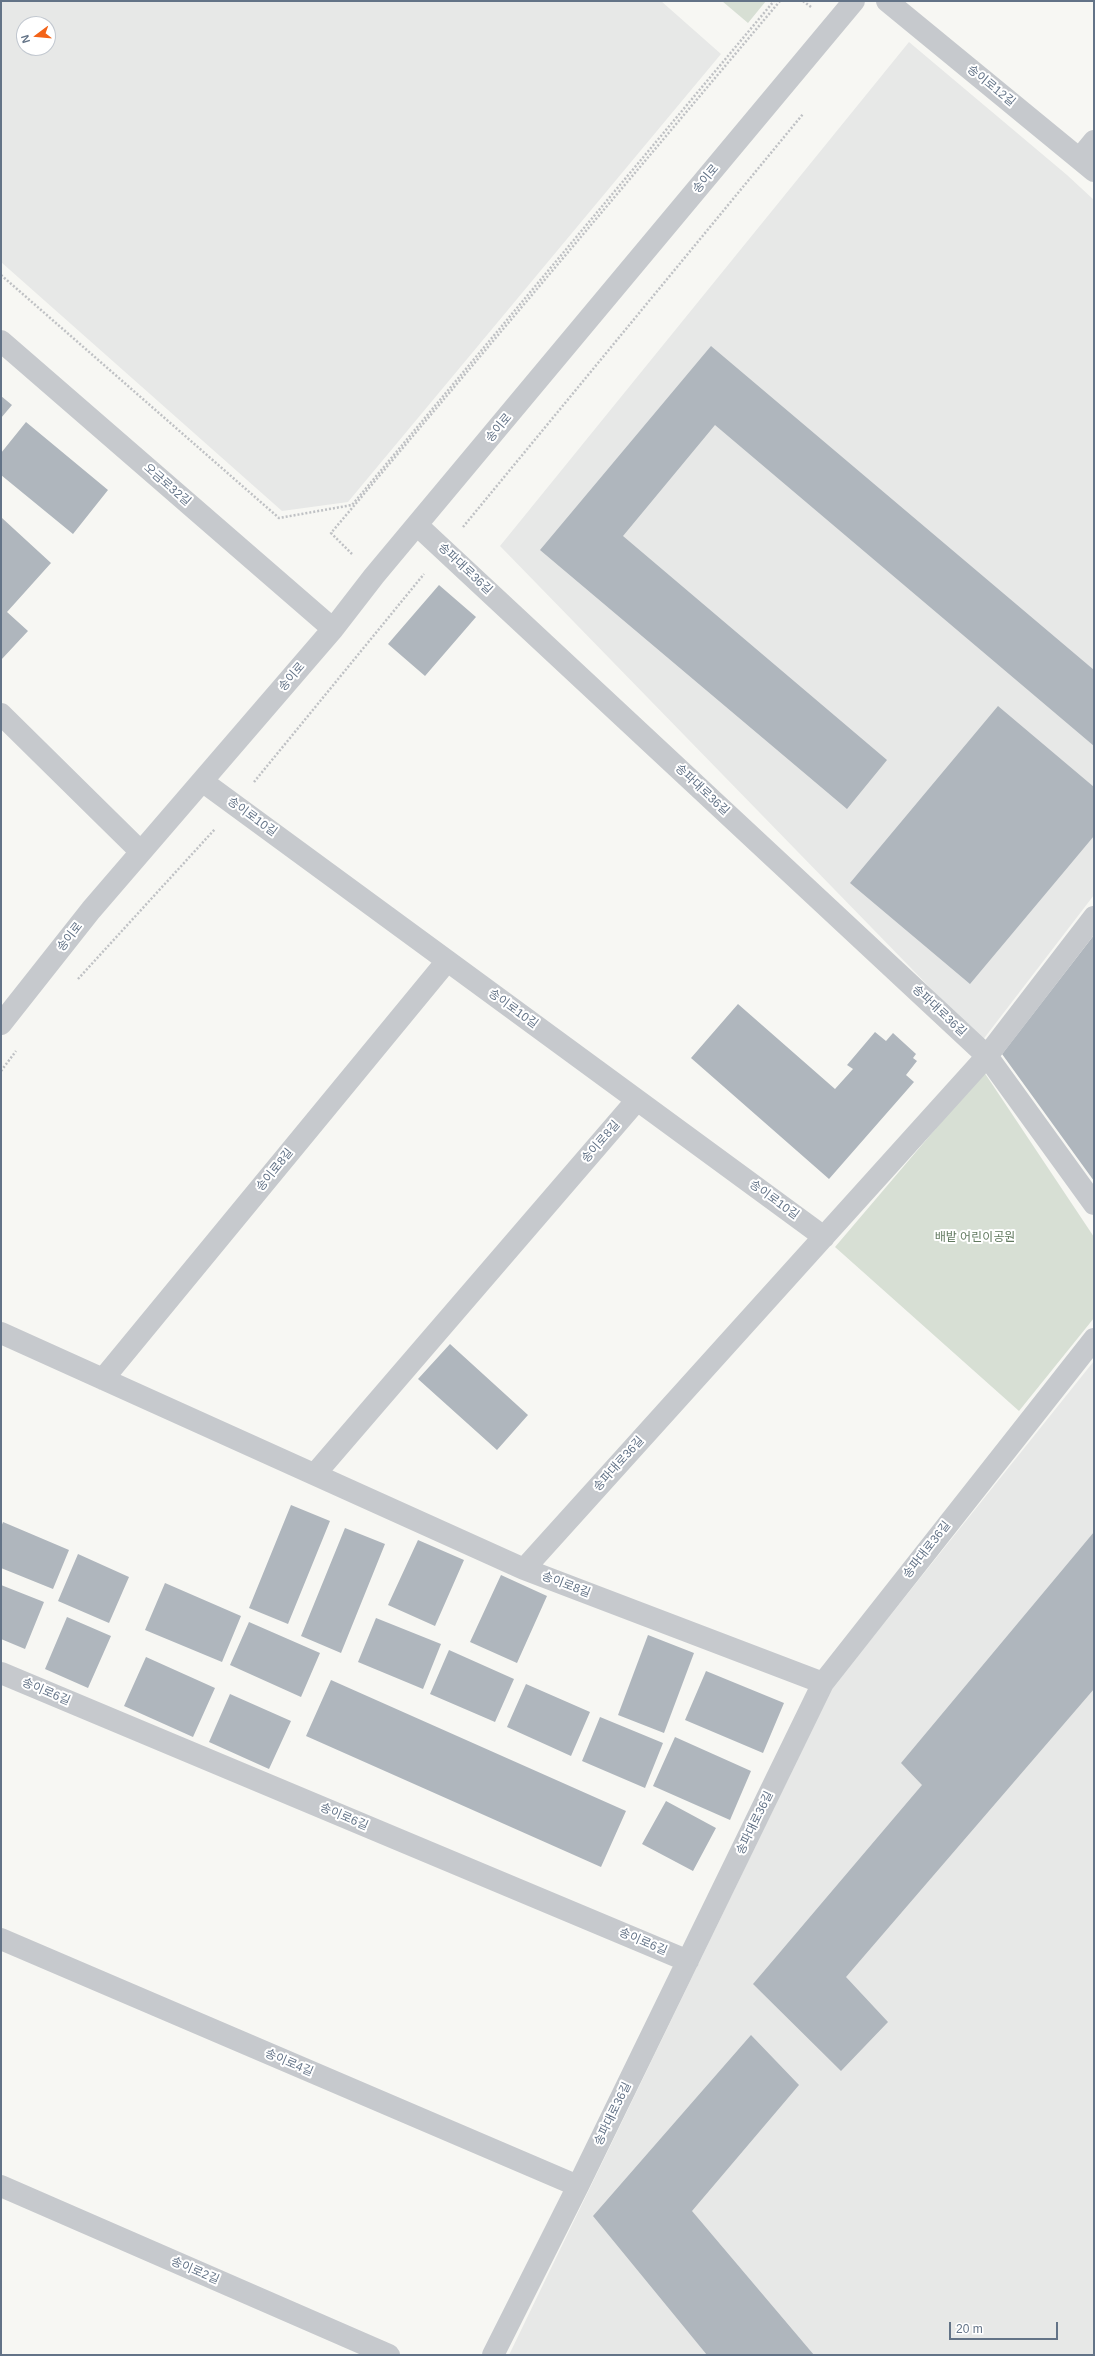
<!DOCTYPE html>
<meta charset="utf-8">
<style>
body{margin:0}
#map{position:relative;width:1095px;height:2356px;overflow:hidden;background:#f7f7f3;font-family:Helvetica,sans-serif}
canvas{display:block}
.frame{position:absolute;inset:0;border:2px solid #637387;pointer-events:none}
.north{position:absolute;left:16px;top:16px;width:40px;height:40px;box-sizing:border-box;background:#fff;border:1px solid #c1c7cf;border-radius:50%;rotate:254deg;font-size:11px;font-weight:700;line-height:16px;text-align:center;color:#637387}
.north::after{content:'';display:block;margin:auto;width:14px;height:18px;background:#f36318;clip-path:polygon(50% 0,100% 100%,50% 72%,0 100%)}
.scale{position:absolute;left:949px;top:2322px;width:109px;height:18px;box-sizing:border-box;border:2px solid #637387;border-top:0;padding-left:5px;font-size:12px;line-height:14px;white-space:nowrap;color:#637387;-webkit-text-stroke:3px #fff;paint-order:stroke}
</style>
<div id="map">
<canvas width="1095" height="2356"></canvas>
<div class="frame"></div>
<div class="north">N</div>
<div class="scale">20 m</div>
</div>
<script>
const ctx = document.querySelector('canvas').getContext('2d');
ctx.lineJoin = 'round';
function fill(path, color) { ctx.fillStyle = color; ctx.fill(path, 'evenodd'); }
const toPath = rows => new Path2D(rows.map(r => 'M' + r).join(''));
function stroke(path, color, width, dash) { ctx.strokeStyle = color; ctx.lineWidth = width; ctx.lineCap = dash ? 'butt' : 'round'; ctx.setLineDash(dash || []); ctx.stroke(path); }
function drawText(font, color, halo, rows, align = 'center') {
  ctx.font = font + ' Helvetica,"Noto Sans KR",sans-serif'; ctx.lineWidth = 4; ctx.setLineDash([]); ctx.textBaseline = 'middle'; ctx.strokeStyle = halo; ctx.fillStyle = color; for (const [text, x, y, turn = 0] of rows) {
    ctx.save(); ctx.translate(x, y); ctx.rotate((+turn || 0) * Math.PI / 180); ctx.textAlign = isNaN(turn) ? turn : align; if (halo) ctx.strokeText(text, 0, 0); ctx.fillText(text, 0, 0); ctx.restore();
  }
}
const built = toPath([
 [1,1,661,1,721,54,348,502,282,511,1,262],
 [24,24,48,24,48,48,24,48],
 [909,42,1067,175,1094,200,1094,895,982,1041,500,546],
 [1094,1361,1094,2355,509,2355,832,1688]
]);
const green = toPath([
 [722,1,766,1,748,23],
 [984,1072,1094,1237,1094,1318,1019,1411,835,1247]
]);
const building = toPath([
 [711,346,1094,670,1094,746,715,425,623,536,887,760,847,809,540,550],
 [1,396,12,405,1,418],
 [26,422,108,490,73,534,1,475,1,453],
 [2,518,51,563,7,612,28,631,1,660],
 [439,585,476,617,425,676,388,644],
 [998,706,1094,787,1094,836,970,984,850,883],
 [1094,935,1094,1181,1002,1054],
 [738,1004,835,1089,853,1069,847,1065,875,1032,886,1041,893,1033,916,1054,913,1058,917,1061,906,1075,914,1082,829,1179,691,1058],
 [450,1344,528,1415,497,1450,418,1379],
 [291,1505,330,1521,288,1624,249,1608],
 [3,1522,69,1550,53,1589,1,1568,1,1527],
 [345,1528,385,1544,341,1653,301,1636],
 [1094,1532,1094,1689,846,1977,888,2022,841,2071,753,1984,922,1785,901,1763],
 [418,1540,464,1560,435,1626,388,1605],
 [78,1554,129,1577,109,1623,58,1601],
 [501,1575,547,1596,517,1663,470,1642],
 [165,1583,241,1616,222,1662,145,1630],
 [1,1585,44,1602,25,1649,1,1639],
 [67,1617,111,1636,88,1688,45,1669],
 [376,1618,441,1644,423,1689,358,1662],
 [249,1622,320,1653,301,1697,230,1665],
 [648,1635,694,1653,664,1733,618,1715],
 [449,1650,514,1679,495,1722,430,1694],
 [146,1657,215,1688,193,1737,124,1706],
 [706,1671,784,1703,763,1753,685,1720],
 [331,1680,626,1811,601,1867,306,1736],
 [526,1684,590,1712,571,1756,507,1727],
 [230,1694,291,1721,269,1769,209,1742],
 [600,1717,663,1743,645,1788,582,1761],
 [675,1737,751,1771,730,1820,653,1786],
 [666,1801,716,1828,693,1871,642,1844],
 [751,2035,799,2085,692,2211,814,2355,707,2355,593,2216]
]);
const path = toPath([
 [803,1,811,7],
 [1,275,279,518,352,505,774,1],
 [463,527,803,114],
 [352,554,331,533,780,1],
 [254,782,424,574],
 [78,979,215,829],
 [1,1071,16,1051]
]);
const minor = toPath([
 [887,1,1094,171],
 [1080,158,1094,141],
 [1,341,333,629],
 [417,525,987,1056,1094,1204],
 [1,714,141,852],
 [202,781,824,1237],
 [1,1024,91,910,333,629,374,576,854,1],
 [1,1333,524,1569,823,1683],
 [103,1379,447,961],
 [315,1474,637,1100],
 [524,1569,987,1056,1094,917],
 [1,1673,688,1961],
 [1,1939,578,2186],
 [1,2186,389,2355],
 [493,2355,578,2186,823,1683,1094,1339]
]);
const streetNames = [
 ["송이로12길",991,86,39],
 ["송이로",706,179,-50],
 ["송이로",499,428,-50],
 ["오금로32길",167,485,41],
 ["송파대로36길",465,569,43],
 ["송이로",292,677,-49],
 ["송파대로36길",702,790,43],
 ["송이로10길",252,817,36],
 ["송이로",70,937,-52],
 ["송이로10길",513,1009,36],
 ["송파대로36길",939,1011,43],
 ["송이로8길",601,1142,-49],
 ["송이로8길",275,1170,-51],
 ["송이로10길",774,1200,36],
 ["송파대로36길",619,1464,-48],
 ["송파대로36길",927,1550,-52],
 ["송이로8길",566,1585,21],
 ["송이로6길",46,1692,23],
 ["송이로6길",344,1817,23],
 ["송파대로36길",755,1823,-64],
 ["송이로6길",643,1942,23],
 ["송이로4길",289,2063,23],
 ["송파대로36길",613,2114,-64],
 ["송이로2길",195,2271,23]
];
const parkNames = [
 ["배밭 어린이공원",975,1238]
];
fill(built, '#e7e8e7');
fill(green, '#d7dfd4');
fill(building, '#afb6bd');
stroke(path, '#bfc1c4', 2.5, [2, 2]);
stroke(minor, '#c6c9cd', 22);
drawText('12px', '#637387', '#fff', streetNames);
drawText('12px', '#61795f', '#fff', parkNames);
</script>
